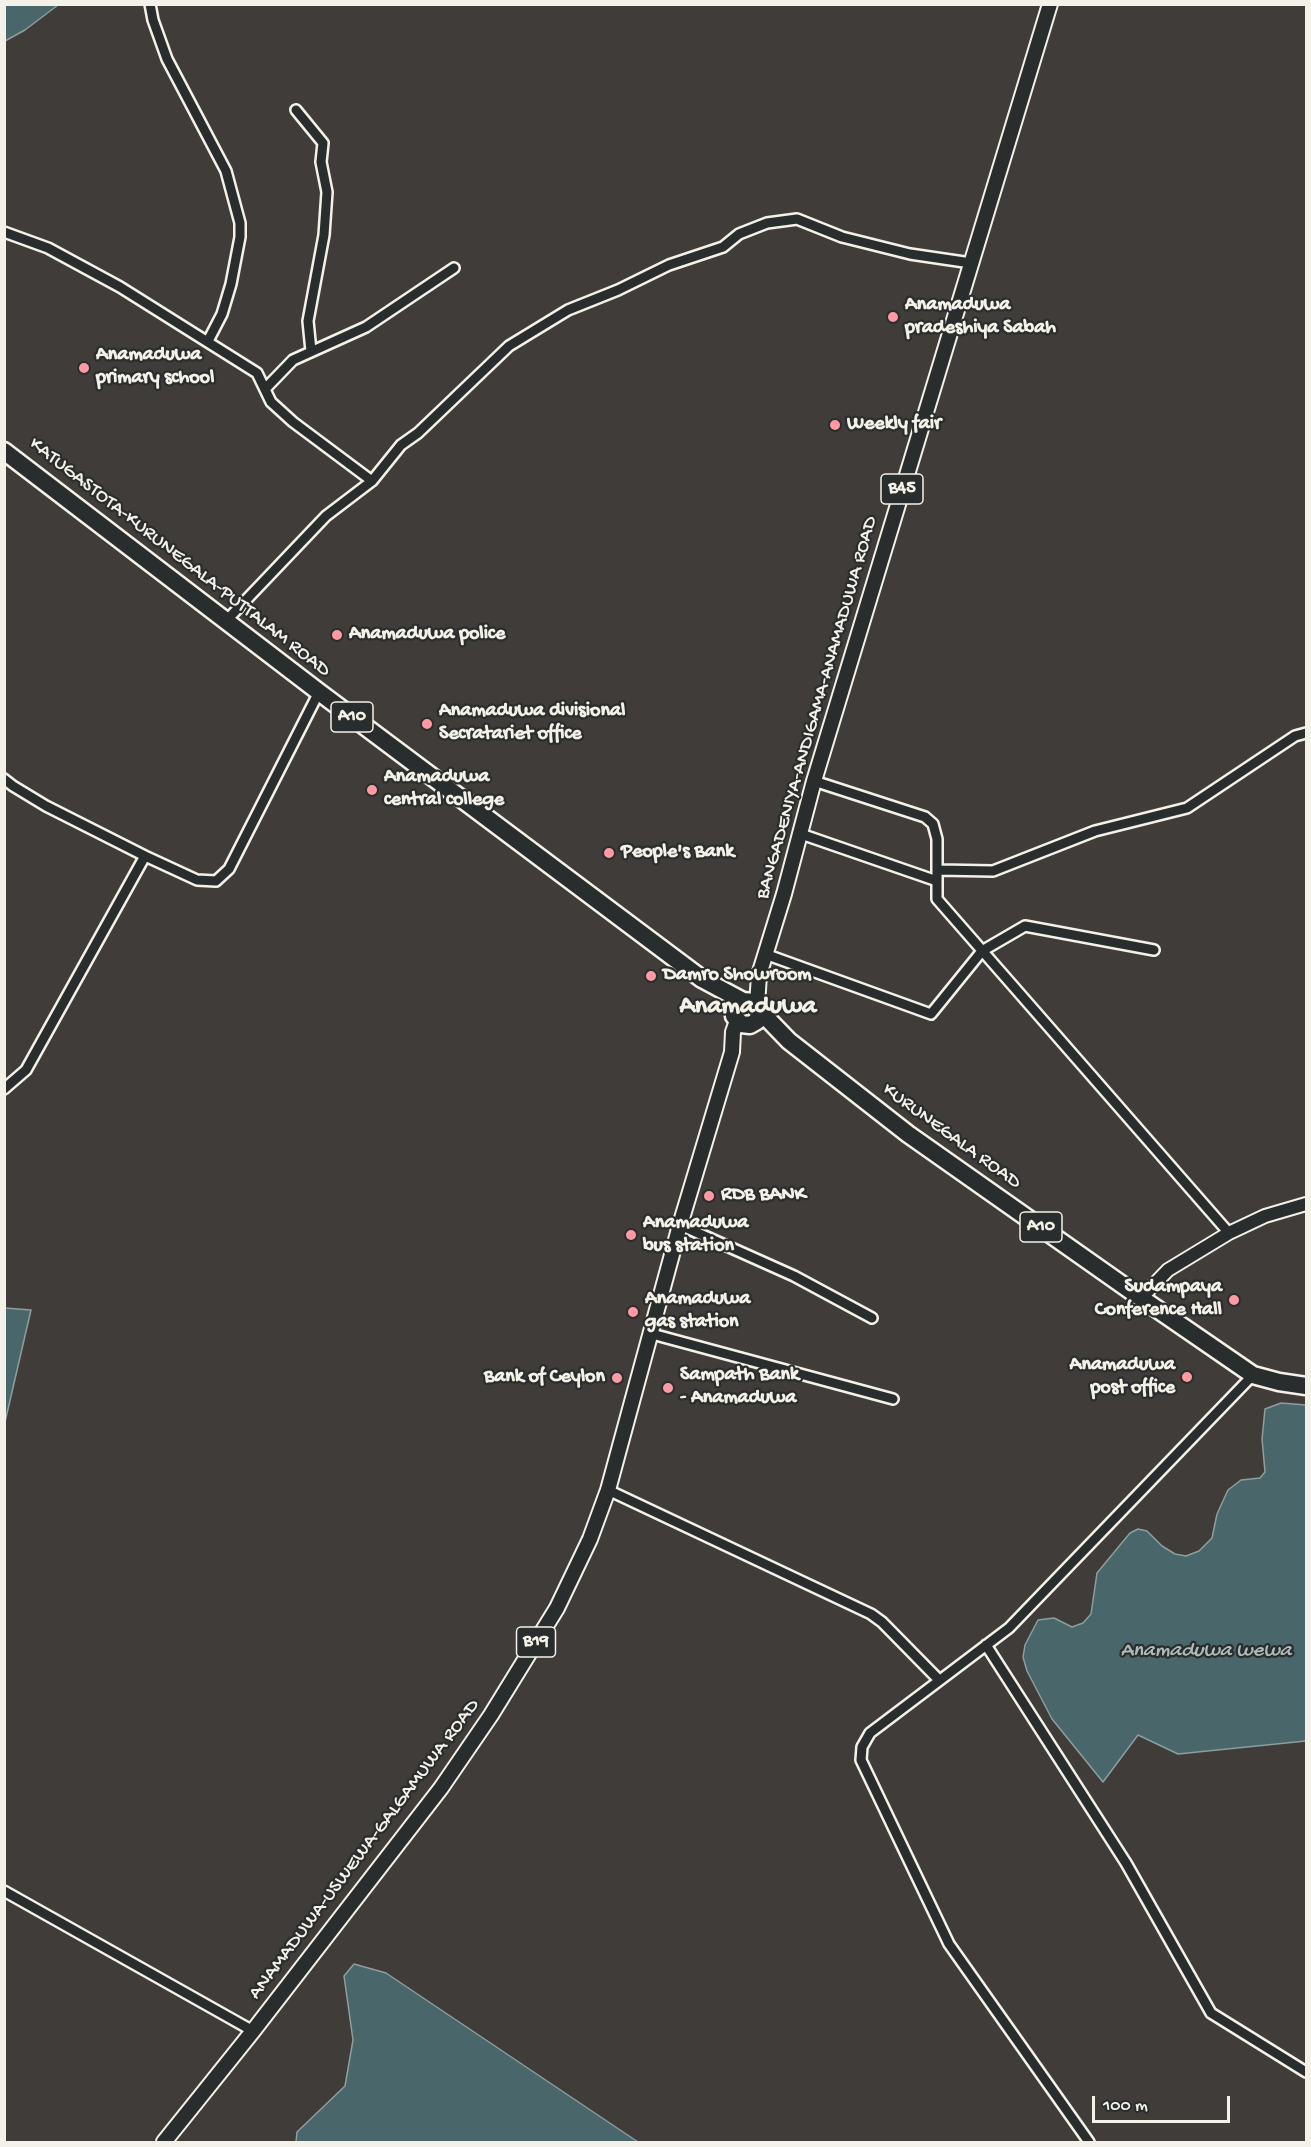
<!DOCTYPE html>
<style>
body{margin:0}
#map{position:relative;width:1311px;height:2147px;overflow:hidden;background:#3f3c3a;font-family:"Gochi Hand",sans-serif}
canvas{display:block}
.frame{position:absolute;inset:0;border:6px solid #f4f1e8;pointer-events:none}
.scale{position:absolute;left:1092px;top:2096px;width:138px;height:27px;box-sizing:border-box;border:3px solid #f4f1e8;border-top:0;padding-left:8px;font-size:18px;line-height:21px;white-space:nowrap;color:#f4f1e8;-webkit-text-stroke:4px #2a2d2e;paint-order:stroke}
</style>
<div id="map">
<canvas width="1311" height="2147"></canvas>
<div class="frame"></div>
<div class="scale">100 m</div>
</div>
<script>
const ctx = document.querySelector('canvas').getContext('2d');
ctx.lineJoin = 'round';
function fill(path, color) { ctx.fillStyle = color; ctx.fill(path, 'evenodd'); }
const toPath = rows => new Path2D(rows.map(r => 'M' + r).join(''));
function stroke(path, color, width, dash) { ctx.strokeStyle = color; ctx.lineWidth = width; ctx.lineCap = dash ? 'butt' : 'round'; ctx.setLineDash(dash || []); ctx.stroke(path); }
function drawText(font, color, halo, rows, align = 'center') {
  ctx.font = font + ' "Gochi Hand",sans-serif'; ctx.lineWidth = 4.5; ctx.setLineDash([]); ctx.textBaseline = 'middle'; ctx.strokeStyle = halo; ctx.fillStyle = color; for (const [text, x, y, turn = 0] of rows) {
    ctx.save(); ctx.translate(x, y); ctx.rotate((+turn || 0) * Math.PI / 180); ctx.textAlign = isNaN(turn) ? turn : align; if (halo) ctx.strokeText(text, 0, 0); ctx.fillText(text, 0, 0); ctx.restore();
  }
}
const water = toPath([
 [5,4,58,4,58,5,25,30,5,41,5,4],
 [5,1308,31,1310,5,1422,4,1308,5,1308],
 [1281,1403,1306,1405,1306,1741,1178,1754,1138,1735,1103,1782,1052,1719,1027,1671,1023,1657,1025,1645,1038,1620,1054,1618,1072,1627,1083,1623,1091,1614,1097,1573,1130,1533,1138,1529,1147,1531,1162,1546,1175,1554,1186,1556,1199,1551,1212,1538,1217,1514,1228,1490,1241,1480,1260,1478,1265,1472,1262,1439,1265,1409,1281,1403],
 [354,1964,386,1973,638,2142,296,2142,297,2132,345,2086,353,2040,344,1976,354,1964]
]);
const street = toPath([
 [150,4,153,20,167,59,226,171,240,223,240,237,231,284,222,314,208,341],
 [296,110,323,143,321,162,327,192,324,235,308,321,311,351],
 [4,232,48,248,120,287,257,373,271,402,293,422,372,481],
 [265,389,293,360,366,327,454,268],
 [226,621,326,516,372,481,401,445,418,433,509,346,568,310,618,290,669,265,723,247,739,234,767,223,797,219,842,237,910,254,971,263],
 [4,779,13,786,46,806,145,856,197,880,216,881,229,869,319,692],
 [814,781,925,817,933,824,937,839,937,899,1229,1233],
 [801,834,937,881],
 [938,870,993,871,1095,831,1187,808,1295,736,1306,733],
 [765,954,931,1014,982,951,1025,926,1154,950],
 [4,1089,26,1070,145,856],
 [680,1225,794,1276,872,1318],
 [652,1334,893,1399],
 [608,1490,871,1614,882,1622,939,1680],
 [986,1645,1126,1863,1211,2013,1306,2072],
 [4,1891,253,2031],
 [1089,2142,949,1944,861,1760,862,1747,870,1733,1009,1628,1253,1375]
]);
const secondary = toPath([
 [1141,1298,1168,1270,1229,1233,1265,1216,1306,1204]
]);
const primary = toPath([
 [757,1005,759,975,784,894,814,781,1050,4],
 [164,2142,253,2031,441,1788,491,1715,557,1608,590,1539,608,1490,680,1225,732,1052,733,1032,737,1021]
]);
const highway = toPath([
 [4,451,319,692,702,979,743,1001,753,1002,758,1007,759,1014,757,1021,750,1025,741,1024,734,1016,736,1007,743,1001],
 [759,1010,789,1041,908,1134,1141,1298,1253,1375,1279,1382,1306,1386]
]);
const markers = [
 [893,317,6,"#ff9aa2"],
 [84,368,6,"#ff9aa2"],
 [835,425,6,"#ff9aa2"],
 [337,635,6,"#ff9aa2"],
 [427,724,6,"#ff9aa2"],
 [372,790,6,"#ff9aa2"],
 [609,853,6,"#ff9aa2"],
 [651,976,6,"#ff9aa2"],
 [709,1196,6,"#ff9aa2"],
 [631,1235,6,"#ff9aa2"],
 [1234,1300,6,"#ff9aa2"],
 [633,1312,6,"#ff9aa2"],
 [1187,1377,6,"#ff9aa2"],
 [617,1378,6,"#ff9aa2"],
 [668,1388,6,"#ff9aa2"]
];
const shields = [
 [902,489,42],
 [352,717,42],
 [1041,1227,42],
 [536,1642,39]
];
const shieldNames = [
 ["B45",902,489],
 ["A10",352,717],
 ["A10",1041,1227],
 ["B19",536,1642]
];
const poiNames = [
 ["Anamaduwa",905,306],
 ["pradeshiya Sabah",905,329],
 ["Anamaduwa",96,356],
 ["primary school",96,379],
 ["Weekly fair",847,425],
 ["Anamaduwa police",349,635],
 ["Anamaduwa divisional",439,712],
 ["Secratariet office",439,735],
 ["Anamaduwa",384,778],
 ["central college",384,801],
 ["People's Bank",621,853],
 ["Damro Showroom",663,976],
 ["RDB BANK",721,1196],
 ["Anamaduwa",643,1224],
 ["bus station",643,1247],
 ["Sudampaya",1222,1288,"right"],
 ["Conference Hall",1222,1311,"right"],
 ["Anamaduwa",645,1300],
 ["gas station",645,1323],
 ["Anamaduwa",1175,1366,"right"],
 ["post office",1175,1389,"right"],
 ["Sampath Bank",680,1376],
 ["- Anamaduwa",680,1399],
 ["Bank of Ceylon",605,1378,"right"]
];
const streetNames = [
 ["KATUGASTOTA-KURUNEGALA-PUTTALAM ROAD",179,558,38],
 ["BANGADENIYA-ANDIGAMA-ANAMADUWA ROAD",818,708,-74],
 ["KURUNEGALA ROAD",951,1137,36],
 ["ANAMADUWA-USWEWA-GALGAMUWA ROAD",365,1850,-53]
];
const waterNames = [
 ["Anamaduwa wewa",1206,1652]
];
const districtNames = [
 ["Anamaduwa",748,1008]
];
fill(water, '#49676b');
stroke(water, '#8d9e9d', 1.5);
stroke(street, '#f4f1e8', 14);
stroke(secondary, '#f4f1e8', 16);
stroke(primary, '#f4f1e8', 18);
stroke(highway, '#f4f1e8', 21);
stroke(street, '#2a2d2e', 9);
stroke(secondary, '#2a2d2e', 12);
stroke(primary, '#2a2d2e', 14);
stroke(highway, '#2a2d2e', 16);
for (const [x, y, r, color] of markers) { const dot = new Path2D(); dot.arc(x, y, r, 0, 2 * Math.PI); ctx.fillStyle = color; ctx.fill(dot); stroke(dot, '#2a2d2e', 2); }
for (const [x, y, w] of shields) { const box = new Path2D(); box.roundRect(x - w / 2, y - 15, w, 30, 4.5); ctx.fillStyle = '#2a2d2e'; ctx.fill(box); stroke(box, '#f4f1e8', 1.5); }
drawText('bold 18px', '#f4f1e8', null, shieldNames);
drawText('bold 20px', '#f4f1e8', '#2a2d2e', poiNames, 'left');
drawText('20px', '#f4f1e8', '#2a2d2e', streetNames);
drawText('italic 21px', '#b0bab6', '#2a2d2e', waterNames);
drawText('bold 26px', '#f4f1e8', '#2a2d2e', districtNames);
</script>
